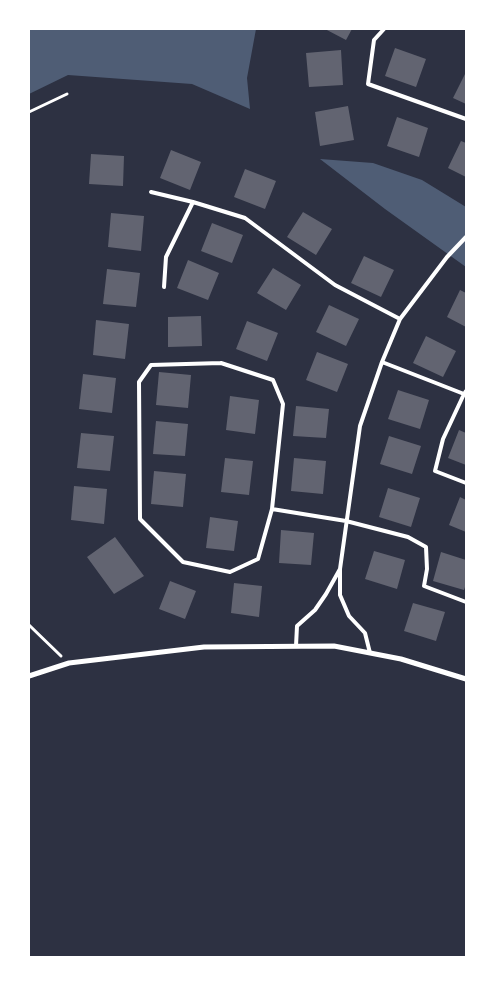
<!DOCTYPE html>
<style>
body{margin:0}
#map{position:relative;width:495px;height:986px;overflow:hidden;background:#2d3142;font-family:"Zilla Slab",serif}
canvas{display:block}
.frame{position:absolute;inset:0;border:30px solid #fff;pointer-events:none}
</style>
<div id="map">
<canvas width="495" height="986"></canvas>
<div class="frame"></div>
</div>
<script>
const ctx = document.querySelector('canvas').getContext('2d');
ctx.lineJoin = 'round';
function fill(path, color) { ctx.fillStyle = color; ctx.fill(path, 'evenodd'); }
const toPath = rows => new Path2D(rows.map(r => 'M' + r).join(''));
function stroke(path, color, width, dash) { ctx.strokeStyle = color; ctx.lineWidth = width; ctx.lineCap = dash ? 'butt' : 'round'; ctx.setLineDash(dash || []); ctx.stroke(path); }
const water = toPath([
 [29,29,256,29,247,78,250,109,192,84,68,75,29,94],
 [320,159,373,163,422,180,466,207,466,267,385,209]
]);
const building = toPath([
 [325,29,352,29,346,40],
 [395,48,426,59,416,87,385,76],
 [341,50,343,85,309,87,306,53],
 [466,72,466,104,453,98],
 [348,106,354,140,320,146,315,112],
 [397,117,428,128,419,157,387,146],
 [461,141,466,143,466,177,448,168],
 [171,150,201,162,190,190,160,178],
 [91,154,124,156,123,186,89,184],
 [245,169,276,181,265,209,234,197],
 [303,212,332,229,316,255,287,237],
 [111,213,144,216,141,251,108,247],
 [212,223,243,235,232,263,201,251],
 [364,256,394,270,381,297,351,283],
 [188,260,219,273,208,300,177,288],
 [273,268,301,285,286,310,257,293],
 [107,269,140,273,136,307,103,304],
 [460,290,466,293,466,327,447,317],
 [329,305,359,319,346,346,316,332],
 [201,316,202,346,168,347,168,317],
 [96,320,129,324,125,359,93,355],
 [247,321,278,333,267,361,236,349],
 [426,336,456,351,443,377,413,363],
 [317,352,348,364,337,392,306,380],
 [159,372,191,375,188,408,156,405],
 [83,374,116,378,112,413,79,409],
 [398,390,429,400,420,429,388,419],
 [230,396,259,400,255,434,226,430],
 [296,406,329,409,326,438,293,436],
 [156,421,188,424,185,456,153,454],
 [459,430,466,433,466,465,448,458],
 [81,433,114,436,110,471,77,468],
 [389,436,421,446,412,474,380,464],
 [225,458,253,461,249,495,221,492],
 [294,458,326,461,323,494,291,491],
 [154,471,186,474,183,507,151,504],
 [74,486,107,489,104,524,71,520],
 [388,488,420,498,411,527,379,517],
 [460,497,466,500,466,532,449,525],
 [210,517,238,521,234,551,206,548],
 [281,530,314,533,311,565,279,563],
 [115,537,144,576,114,594,87,557],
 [374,551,405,560,397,589,365,579],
 [441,552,466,560,466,584,464,590,433,581],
 [170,581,196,591,185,619,159,609],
 [234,583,262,586,259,617,231,613],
 [413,603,445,612,436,641,404,631]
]);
const path = toPath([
 [29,112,67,94],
 [29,625,61,656]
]);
const service = toPath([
 [384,29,374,40,368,84,466,119],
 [151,192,193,202,245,218,335,285,400,319],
 [164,287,166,257,193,202],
 [382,362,464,394],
 [221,363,273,380,283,404,272,509,258,559,230,572,183,562,140,519,139,382,151,365,221,363],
 [466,391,464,394,443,439,435,471,466,483],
 [272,509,346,521,408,537,426,547,427,569,424,586,466,602],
 [340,569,360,426,382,362,400,319,447,257,466,237],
 [296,646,297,626,315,610,326,594,340,569,340,595,349,616,365,633,370,653]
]);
const minor = toPath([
 [29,676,69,663,204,647,334,646,401,659,466,679]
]);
fill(water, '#4f5d75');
fill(building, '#626471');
stroke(path, '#fff', 3);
stroke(service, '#fff', 4);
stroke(minor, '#fff', 5);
</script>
